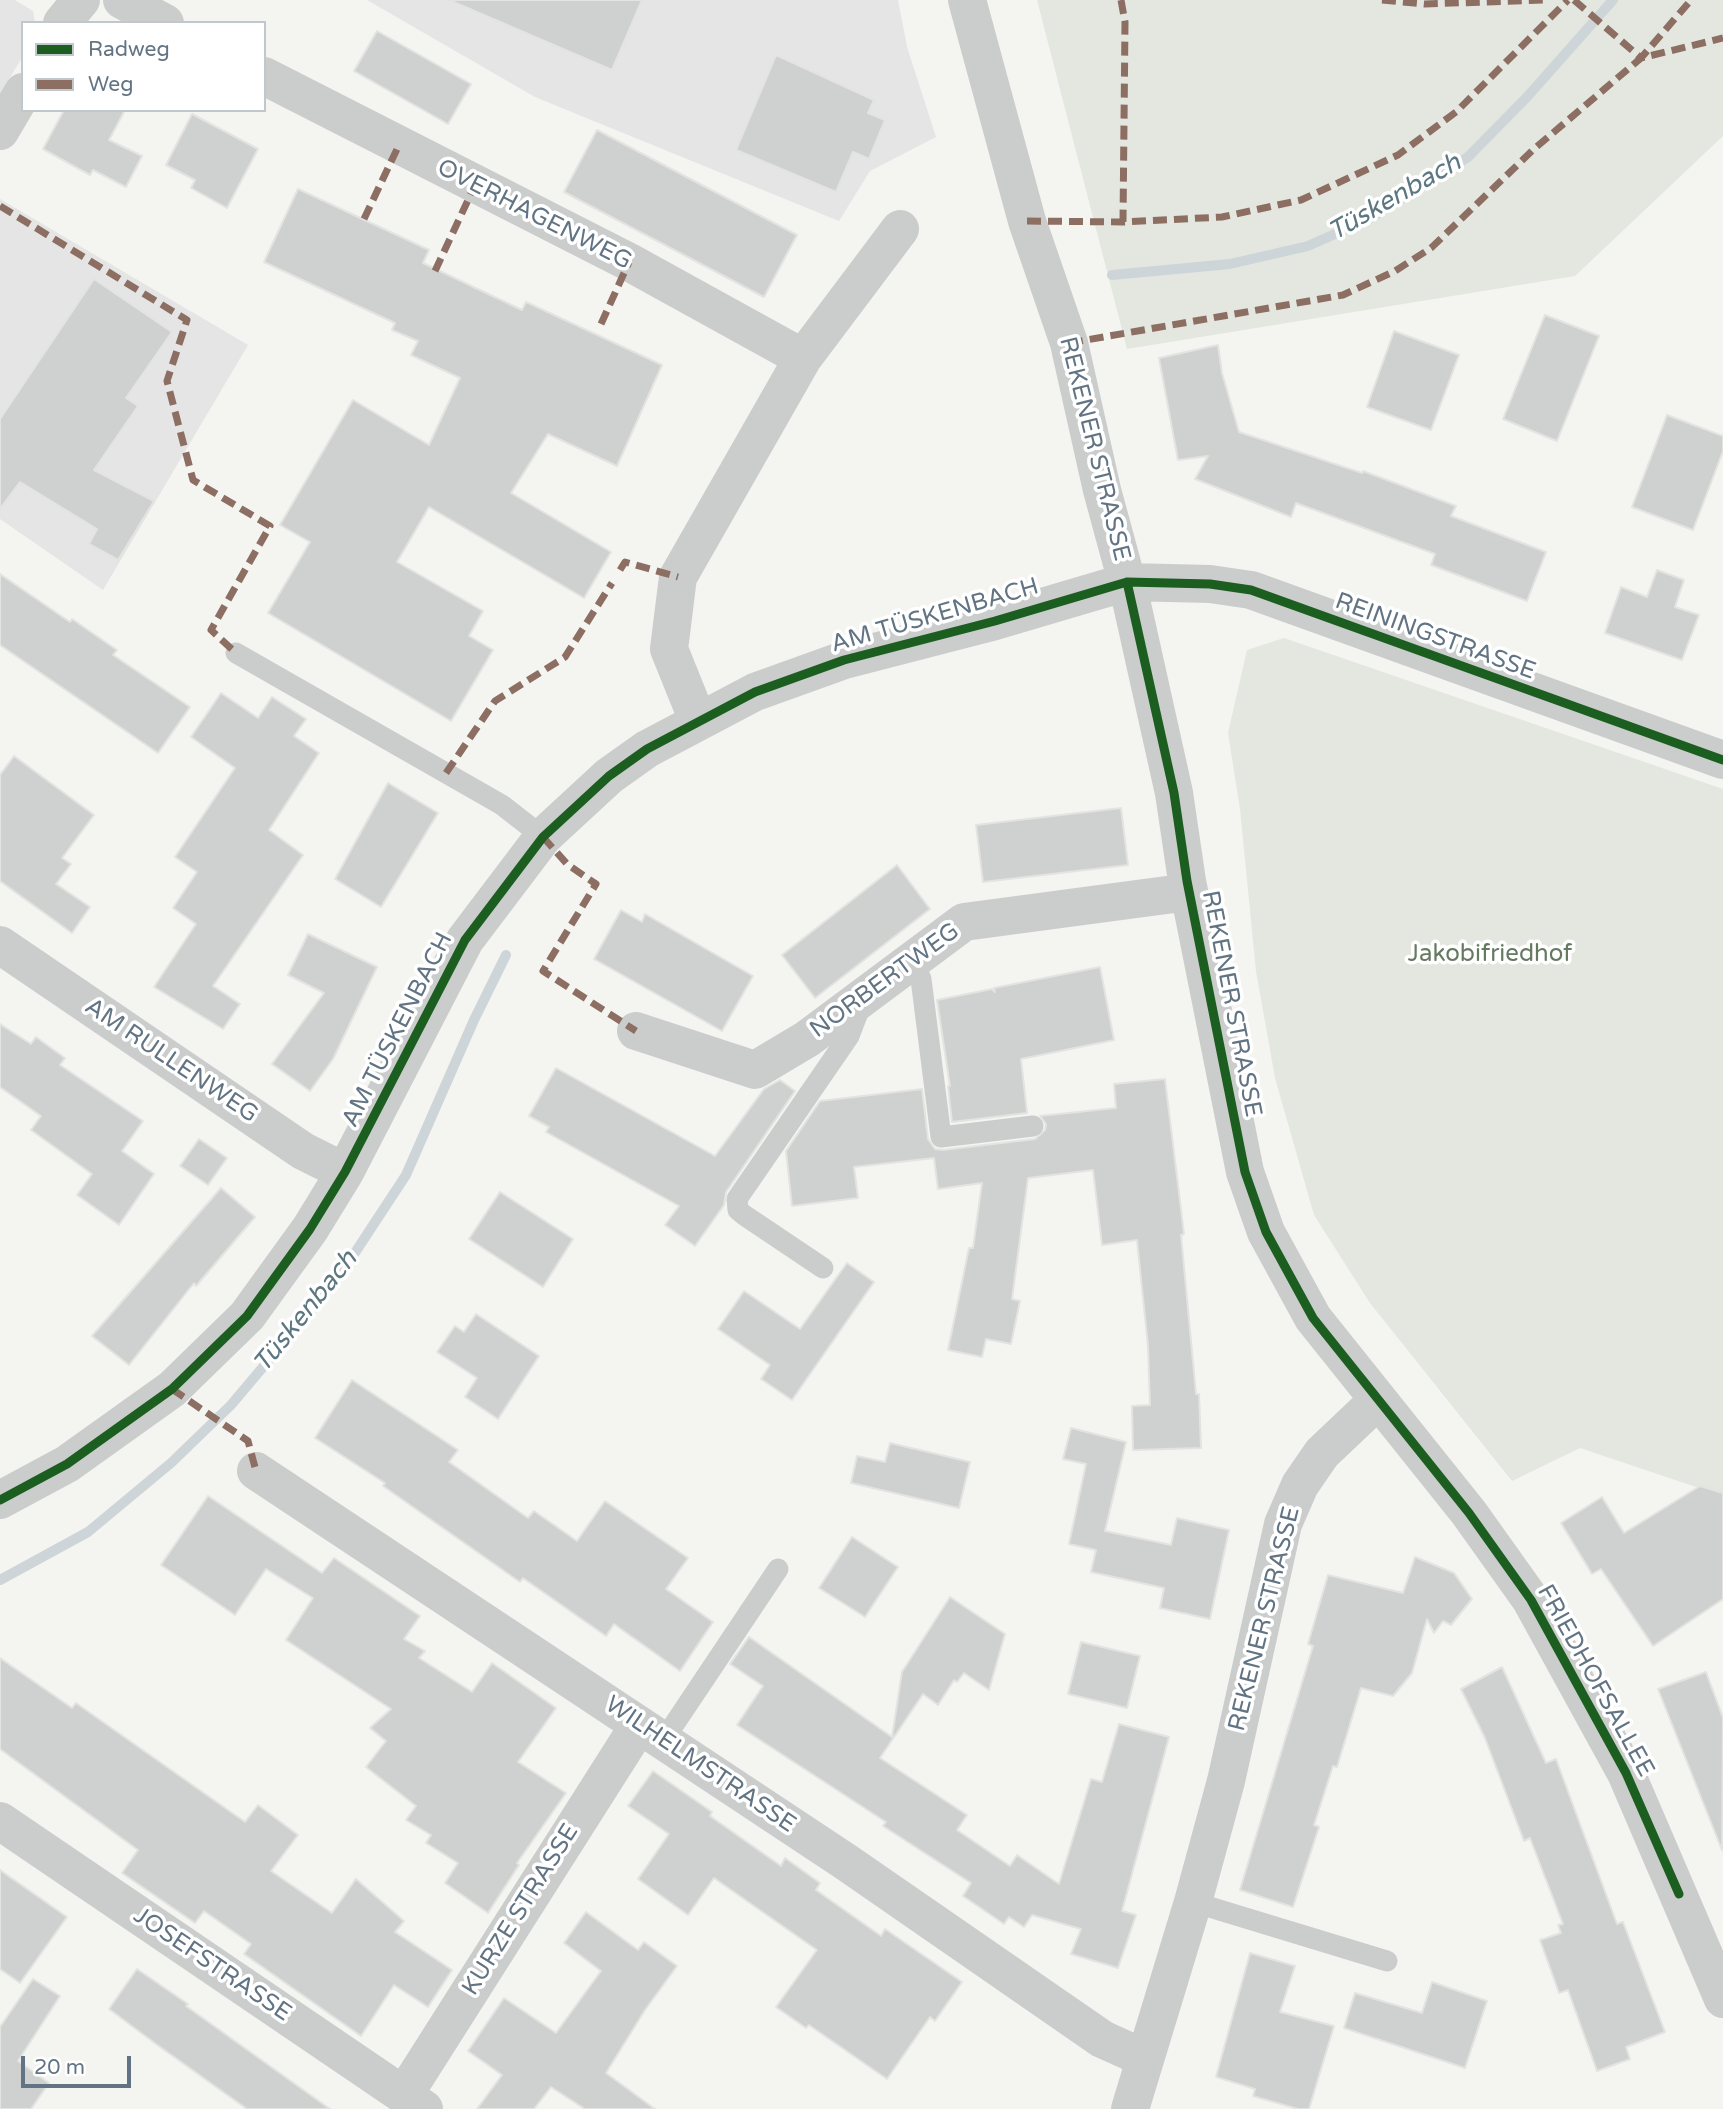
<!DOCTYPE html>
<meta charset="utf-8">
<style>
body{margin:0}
#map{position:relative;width:1723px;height:2109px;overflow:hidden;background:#f4f4f1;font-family:"Varela Round",sans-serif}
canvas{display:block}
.legend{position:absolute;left:21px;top:21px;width:245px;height:91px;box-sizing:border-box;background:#fff;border:2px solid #c0c7cd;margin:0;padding:9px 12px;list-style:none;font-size:21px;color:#627483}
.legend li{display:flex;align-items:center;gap:14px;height:35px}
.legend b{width:35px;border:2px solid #c0c7cd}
.scale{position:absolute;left:21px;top:2056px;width:110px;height:32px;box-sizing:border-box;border:4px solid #627483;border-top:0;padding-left:9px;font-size:21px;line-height:24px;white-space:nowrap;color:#627483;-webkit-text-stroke:5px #fff;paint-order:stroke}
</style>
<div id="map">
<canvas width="1723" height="2109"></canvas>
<ul class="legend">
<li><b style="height:9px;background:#1b5e20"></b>Radweg</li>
<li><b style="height:9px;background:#8d6e63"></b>Weg</li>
</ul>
<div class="scale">20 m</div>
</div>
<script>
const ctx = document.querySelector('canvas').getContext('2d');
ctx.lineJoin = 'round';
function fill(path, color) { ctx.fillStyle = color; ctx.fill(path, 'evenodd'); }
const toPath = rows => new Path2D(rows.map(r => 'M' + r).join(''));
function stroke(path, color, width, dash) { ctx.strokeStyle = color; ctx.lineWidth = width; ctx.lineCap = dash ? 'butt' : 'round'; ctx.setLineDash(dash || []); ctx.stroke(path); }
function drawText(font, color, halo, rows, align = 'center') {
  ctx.font = font + ' "Varela Round",sans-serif'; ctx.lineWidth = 7; ctx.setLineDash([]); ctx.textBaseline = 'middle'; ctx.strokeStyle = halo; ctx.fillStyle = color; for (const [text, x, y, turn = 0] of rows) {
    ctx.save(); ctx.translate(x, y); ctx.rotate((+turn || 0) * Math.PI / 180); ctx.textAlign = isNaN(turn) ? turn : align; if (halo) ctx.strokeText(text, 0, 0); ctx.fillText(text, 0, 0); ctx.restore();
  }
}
const built = toPath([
 [0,0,15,0,33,11,35,23,23,23,23,56,0,94],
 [367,0,898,0,907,47,936,137,870,171,839,221,535,97],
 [0,199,248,345,103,590,0,519]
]);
const green = toPath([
 [1037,0,1723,0,1723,136,1575,276,1127,349],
 [1284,638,1723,789,1723,1496,1580,1448,1512,1481,1370,1303,1314,1215,1275,1078,1256,971,1240,809,1228,733,1247,650]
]);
const stream = toPath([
 [1112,275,1230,264,1308,246,1371,218,1468,157,1527,97,1613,0],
 [0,1580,88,1532,171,1463,231,1405,339,1277,406,1175,474,1020,506,955]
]);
const building = toPath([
 [449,0,642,0,612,70,449,0],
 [377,31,471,84,448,124,354,71,377,31],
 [776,55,874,100,868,113,885,120,869,159,853,152,836,192,736,150,776,55],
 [64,110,125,110,109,140,142,156,126,187,93,170,90,175,43,149,64,110],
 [192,114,258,149,227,208,191,188,195,180,166,165,192,114],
 [597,130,797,235,764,297,564,192,597,130],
 [298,189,429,250,423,263,522,310,526,302,662,365,617,466,548,434,511,493,611,552,584,598,429,507,397,562,483,611,469,636,493,650,451,721,268,613,310,542,280,525,353,400,429,445,460,378,411,355,418,341,392,330,395,323,264,262,298,189],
 [94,279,172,332,126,398,138,406,94,470,154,501,118,560,89,544,97,529,20,482,0,509,0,419,94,279],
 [1545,315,1599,336,1557,441,1503,419,1545,315],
 [1394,331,1459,355,1431,430,1367,407,1394,331],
 [1218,345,1222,373,1239,432,1362,473,1363,471,1456,506,1451,516,1546,552,1527,601,1431,565,1435,554,1296,503,1291,517,1195,479,1208,456,1178,460,1159,358,1218,345],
 [1667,415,1723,436,1723,451,1693,530,1632,507,1667,415],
 [1657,570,1684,580,1675,607,1699,615,1682,660,1605,633,1621,587,1647,597,1657,570],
 [0,574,70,622,72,619,117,650,113,655,190,707,158,753,0,645,0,574],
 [221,693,258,718,272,697,306,719,294,736,319,753,269,830,303,855,213,986,240,1004,223,1029,154,987,196,924,173,908,197,872,175,857,235,768,191,737,221,693],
 [14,756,94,815,62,858,71,864,56,884,90,907,72,933,0,881,0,775,14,756],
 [388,783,438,813,381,907,335,879,388,783],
 [1121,808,1128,865,983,882,976,825,1121,808],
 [897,865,930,909,815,998,782,955,897,865],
 [621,910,642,922,645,914,753,976,722,1031,594,959,621,910],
 [308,934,377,967,333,1059,310,1091,272,1064,324,993,288,975,308,934],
 [1100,967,1114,1040,1021,1059,1027,1113,952,1122,948,1086,950,1086,937,1000,992,989,995,992,994,988,1100,967],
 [0,1024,31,1044,36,1037,65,1058,60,1065,143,1121,122,1151,154,1174,119,1225,77,1195,92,1174,31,1130,41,1116,0,1087,0,1024],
 [556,1068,715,1156,764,1089,780,1080,795,1091,726,1192,724,1205,695,1246,665,1225,679,1206,546,1132,549,1127,529,1116,556,1068],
 [1165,1079,1184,1234,1181,1235,1196,1394,1199,1394,1201,1448,1133,1450,1132,1406,1150,1405,1148,1346,1137,1240,1102,1245,1093,1170,1028,1178,1012,1299,1020,1301,1011,1344,986,1339,982,1357,948,1350,969,1248,973,1248,982,1183,938,1189,934,1158,854,1167,858,1198,792,1206,786,1151,820,1101,922,1089,928,1139,935,1149,943,1150,1035,1139,1045,1130,1046,1124,1040,1116,1116,1108,1114,1084,1165,1079],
 [199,1139,227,1158,208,1185,180,1166,199,1139],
 [221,1188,255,1217,196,1286,194,1283,129,1365,92,1336,221,1188],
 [500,1192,573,1239,543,1287,469,1239,500,1192],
 [847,1263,874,1282,792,1400,761,1379,770,1365,718,1329,744,1291,800,1329,847,1263],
 [476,1314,539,1356,498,1419,465,1397,477,1378,437,1352,455,1326,464,1332,476,1314],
 [352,1380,458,1450,449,1462,528,1518,534,1511,577,1541,605,1501,688,1558,666,1589,713,1622,680,1671,614,1624,606,1636,523,1578,520,1582,383,1486,385,1483,315,1438,352,1380],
 [1071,1428,1126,1442,1105,1531,1171,1545,1177,1518,1229,1530,1210,1619,1160,1608,1164,1588,1091,1572,1096,1550,1069,1544,1086,1464,1063,1459,1071,1428],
 [890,1443,970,1462,959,1508,851,1483,857,1456,885,1462,890,1443],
 [1700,1486,1723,1493,1723,1599,1653,1646,1601,1569,1592,1574,1561,1523,1602,1497,1624,1533,1700,1486],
 [208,1496,322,1573,334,1558,420,1616,404,1639,425,1651,419,1658,472,1692,492,1663,556,1708,518,1762,566,1793,517,1863,519,1865,488,1913,445,1883,458,1863,426,1843,431,1835,406,1820,416,1806,366,1767,386,1741,370,1728,391,1709,286,1640,313,1598,266,1569,235,1615,161,1565,208,1496],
 [852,1537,898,1567,865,1617,819,1588,852,1537],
 [1415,1557,1454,1573,1472,1599,1451,1625,1443,1621,1434,1633,1427,1619,1412,1673,1393,1696,1361,1688,1337,1767,1333,1766,1314,1825,1319,1827,1293,1907,1240,1890,1313,1646,1308,1644,1328,1575,1403,1593,1415,1557],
 [950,1597,1005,1634,989,1690,964,1673,957,1682,954,1680,938,1705,923,1694,880,1758,967,1815,957,1830,1010,1866,1017,1855,1059,1884,1091,1779,1102,1782,1119,1724,1169,1737,1122,1911,1136,1915,1118,1968,1071,1954,1081,1929,1032,1915,1024,1927,1009,1917,1004,1924,963,1896,971,1883,883,1826,886,1822,737,1725,763,1686,730,1664,749,1637,892,1737,902,1672,950,1597],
 [1081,1642,1140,1656,1127,1708,1068,1694,1081,1642],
 [0,1658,72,1708,76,1703,245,1822,258,1805,298,1835,271,1871,332,1913,356,1879,404,1921,395,1932,452,1970,428,2007,394,1985,361,2036,244,1954,251,1944,204,1911,195,1923,122,1873,138,1850,0,1749,0,1658],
 [1502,1667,1546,1763,1556,1759,1617,1924,1623,1922,1665,2032,1626,2047,1630,2059,1597,2071,1568,1990,1559,1993,1540,1940,1561,1933,1558,1925,1563,1924,1530,1838,1524,1841,1485,1738,1461,1689,1502,1667],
 [1706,1672,1723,1718,1722,1850,1658,1689,1706,1672],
 [653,1771,712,1812,710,1816,781,1866,785,1858,820,1883,816,1890,881,1936,885,1929,962,1982,935,2021,930,2017,887,2079,809,2025,806,2028,776,2007,817,1950,714,1878,688,1915,638,1879,669,1834,628,1806,653,1771],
 [0,1870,67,1917,20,1983,0,1969,0,1870],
 [586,1912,638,1950,644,1942,677,1966,645,2010,606,2073,655,2109,585,2109,551,2087,534,2109,477,2109,502,2075,468,2051,504,1998,556,2033,601,1971,564,1943,586,1912],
 [1250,1953,1295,1966,1280,2012,1334,2026,1309,2109,1298,2109,1253,2096,1255,2089,1216,2077,1250,1953],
 [137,1969,188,2004,186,2006,330,2109,247,2109,156,2044,109,2009,137,1969],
 [33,1979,60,1996,18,2061,49,2083,31,2109,0,2109,0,2027,33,1979],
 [1432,1982,1487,2001,1465,2068,1344,2028,1355,1993,1422,2013,1432,1982]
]);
const lane = toPath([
 [236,653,502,805,543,837],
 [913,960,921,979,941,1137,1033,1126],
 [823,1268,744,1215,738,1210,737,1199,849,1036,862,1002],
 [663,1741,778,1569],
 [1193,1902,1387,1961]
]);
const street = toPath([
 [122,0,165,23],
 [967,0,1027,221,1069,343,1102,490,1127,582,1174,793,1187,881,1245,1172,1266,1232,1313,1318,1469,1513,1531,1600,1626,1773,1723,1999],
 [62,23,81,0],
 [264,76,629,262,803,358],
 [0,131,23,92],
 [698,721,669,649,678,577,803,358,900,229],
 [0,945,303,1151,345,1172],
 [636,1031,755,1070,807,1039,964,922,1189,892],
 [256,1471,846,1862,1102,2039,1144,2058],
 [0,1500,67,1464,172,1389,247,1316,310,1229,345,1172,465,940,543,837,609,776,647,749,755,692,844,660,995,621,1127,582,1210,584,1251,590,1723,760],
 [0,1821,424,2109],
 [404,2095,639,1725],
 [1130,2109,1193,1902,1226,1781,1283,1524,1300,1485,1322,1453,1378,1400]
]);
const quiet = toPath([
 [1121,0,1125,22,1123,222],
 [1382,0,1425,4,1544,0],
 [1574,0,1641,58,1691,0],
 [0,206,187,320,167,381,193,480,270,526,211,630,236,653],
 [364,219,398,147],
 [1027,221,1123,222,1222,217,1301,200,1398,155,1456,112,1568,0],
 [435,271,475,185],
 [601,324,629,262],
 [1069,343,1343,295,1395,271,1431,248,1534,149,1641,58,1723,38],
 [620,570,625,562,678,577],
 [446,773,495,701,565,657,612,583],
 [543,837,567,864,596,884,543,971,636,1031],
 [172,1389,248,1441,256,1471]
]);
const cycleway = toPath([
 [1127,582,1174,793,1187,881,1245,1172,1266,1232,1313,1318,1469,1513,1531,1600,1626,1773,1679,1894],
 [0,1500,67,1464,172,1389,247,1316,310,1229,345,1172,465,940,543,837,609,776,647,749,755,692,844,660,995,621,1127,582,1210,584,1251,590,1723,760]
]);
const streetNames = [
 ["OVERHAGENWEG",534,215,27],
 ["REKENER STRASSE",1094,449,76],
 ["AM TÜSKENBACH",935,616,-16],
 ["REININGSTRASSE",1435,637,20],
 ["NORBERTWEG",885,981,-36],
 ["REKENER STRASSE",1231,1004,79],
 ["AM TÜSKENBACH",398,1030,-63],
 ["AM RULLENWEG",171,1061,34],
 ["REKENER STRASSE",1265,1619,-76],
 ["FRIEDHOFSALLEE",1595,1681,61],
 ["WILHELMSTRASSE",700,1765,34],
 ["KURZE STRASSE",521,1910,-58],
 ["JOSEFSTRASSE",212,1965,34]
];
const parkNames = [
 ["Jakobifriedhof",1490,955]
];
const waterNames = [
 ["Tüskenbach",1395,198,-30],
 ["Tüskenbach",306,1312,-51]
];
fill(built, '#e4e5e4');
fill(green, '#e3e7df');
stroke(stream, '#cdd5d8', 10);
fill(building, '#cfd0d0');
stroke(building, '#e3e3e1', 2);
stroke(lane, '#cbcdcd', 21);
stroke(street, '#cbcdcd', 38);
stroke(quiet, '#8d6e63', 7, [14, 7]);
stroke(cycleway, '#1b5e20', 9);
drawText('24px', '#627483', '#fff', streetNames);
drawText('24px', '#657a61', '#fff', parkNames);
drawText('italic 26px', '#5d7781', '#fff', waterNames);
</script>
